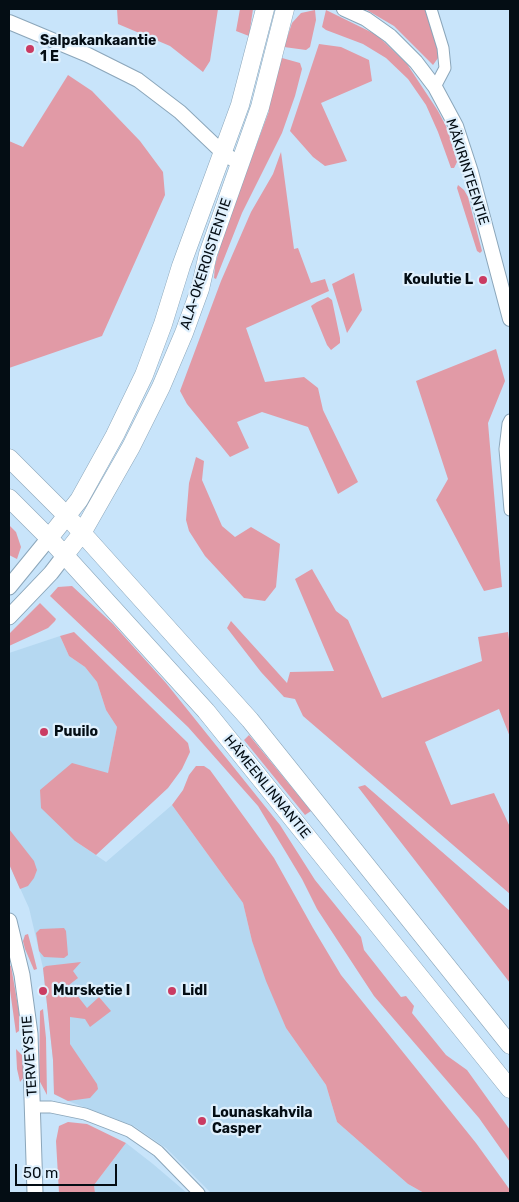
<!DOCTYPE html>
<meta charset="utf-8">
<style>
body{margin:0}
#map{position:relative;width:519px;height:1202px;overflow:hidden;background:#c8e4fa;font-family:Rubik,sans-serif}
canvas{display:block}
.frame{position:absolute;inset:0;border:10px solid #040d14;pointer-events:none}
.scale{position:absolute;left:15px;top:1164px;width:102px;height:22px;box-sizing:border-box;border:2px solid #040d14;border-top:0;padding-left:6px;font-size:15px;line-height:18px;white-space:nowrap;color:#040d14;-webkit-text-stroke:4px #dff0fd;paint-order:stroke}
</style>
<div id="map">
<canvas width="519" height="1202"></canvas>
<div class="frame"></div>
<div class="scale">50 m</div>
</div>
<script>
const ctx = document.querySelector('canvas').getContext('2d');
ctx.lineJoin = 'round';
function fill(path, color) { ctx.fillStyle = color; ctx.fill(path, 'evenodd'); }
const toPath = rows => new Path2D(rows.map(r => 'M' + r).join(''));
function stroke(path, color, width, dash) { ctx.strokeStyle = color; ctx.lineWidth = width; ctx.lineCap = dash ? 'butt' : 'round'; ctx.setLineDash(dash || []); ctx.stroke(path); }
function drawText(font, color, halo, rows, align = 'center') {
  ctx.font = font + ' Rubik,sans-serif'; ctx.lineWidth = 4.5; ctx.setLineDash([]); ctx.textBaseline = 'middle'; ctx.strokeStyle = halo; ctx.fillStyle = color; for (const [text, x, y, turn = 0] of rows) {
    ctx.save(); ctx.translate(x, y); ctx.rotate((+turn || 0) * Math.PI / 180); ctx.textAlign = isNaN(turn) ? turn : align; if (halo) ctx.strokeText(text, 0, 0); ctx.fillText(text, 0, 0); ctx.restore();
  }
}
const built = toPath([
 [60,636,69,656,85,667,97,682,106,710,117,727,108,774,75,841,106,862,172,805,243,903,252,941,286,1028,326,1085,337,1122,408,1184,424,1193,211,1193,166,1148,134,1126,68,1101,54,1094,53,1060,43,968,29,908,9,864,9,653],
 [126,1143,153,1164,187,1193,95,1193,94,1185]
]);
const green = toPath([
 [117,9,218,9,210,61,203,72,170,46,118,24],
 [240,9,253,9,249,36,236,31],
 [365,9,427,9,439,48,438,58,433,65,394,26],
 [315,10,316,20,310,47,306,50,284,47,292,23,301,13],
 [326,10,377,35,407,64,438,111,447,128,457,162,454,168,451,168,438,132,426,105,408,79,386,58,363,44,326,30,322,27],
 [319,44,341,47,369,60,372,81,321,103,347,161,325,166,313,157,290,131],
 [282,58,300,63,302,69,295,96,282,133,242,213,216,279,214,278,215,265,224,233,269,111,267,105],
 [68,75,92,91,140,141,163,172,165,195,102,336,9,368,9,141,23,147],
 [281,152,294,249,298,248,311,283,325,279,329,291,246,328,265,382,304,377,318,388,323,410,358,482,338,494,308,427,262,412,237,422,249,448,230,457,187,404,180,391,221,281,251,212,273,174],
 [458,185,464,190,468,197,482,251,480,253,477,251,457,188],
 [354,273,362,310,347,333,332,284],
 [328,297,332,300,340,338,340,343,331,350,327,345,311,306,317,302],
 [496,349,505,381,488,423,502,587,484,591,436,500,448,479,416,381],
 [196,457,204,461,202,480,222,526,235,537,251,527,280,544,276,587,265,601,244,598,205,556,189,531,186,520,189,483],
 [9,525,16,532,21,547,17,559,9,555],
 [312,569,336,611,348,620,382,698,482,661,478,637,508,632,510,647,510,737,499,709,425,742,451,805,494,793,510,827,510,894,303,716,295,699,284,697,261,672,227,628,231,621,287,683,290,672,334,671,295,579],
 [72,586,113,624,166,683,280,825,315,880,361,937,364,950,401,997,406,996,414,1006,412,1013,446,1055,467,1070,510,1130,510,1162,479,1118,374,996,317,909,302,879,258,806,188,727,50,596,58,587],
 [40,603,56,619,55,621,48,628,9,646,9,634],
 [74,632,188,743,190,752,182,769,168,788,96,855,75,841,41,808,40,790,72,763,108,773,117,727,106,710,97,682,85,667,69,656,60,636],
 [249,735,311,811,305,815,244,740],
 [196,766,204,766,210,770,274,858,313,928,341,975,476,1143,510,1190,510,1193,424,1193,408,1184,337,1122,326,1085,286,1028,266,981,252,941,243,903,172,805,183,790,189,775],
 [365,785,510,911,510,983,358,787],
 [9,829,34,861,37,870,34,878,28,886,20,889,9,864],
 [64,928,66,931,68,955,64,958,44,957,39,951,36,933,40,929],
 [28,934,32,949,37,969,34,970,25,949,23,941,25,935],
 [81,962,73,971,78,978,69,985,87,1008,99,997,111,1011,90,1027,85,1019,70,1017,70,1044,97,1084,98,1089,90,1098,68,1101,54,1094,53,1060,43,968,46,966],
 [9,965,11,966,19,1012,19,1031,16,1033,9,983],
 [43,1009,46,1038,47,1095,39,1080,40,1011],
 [16,1049,22,1055,24,1077,20,1082,17,1069],
 [68,1122,87,1124,126,1143,94,1185,95,1193,59,1193,56,1141,59,1126]
]);
const minor = toPath([
 [431,9,443,48,445,68,435,87],
 [510,420,508,424,505,449,510,510],
 [33,1107,51,1107,85,1114,129,1131,158,1151,199,1193]
]);
const tertiary = toPath([
 [344,9,366,19,390,36,416,62,435,87,456,126,471,172,510,319],
 [9,22,88,55,138,80,180,112,223,153,239,163]
]);
const secondary = toPath([
 [9,587,49,538],
 [9,617,51,573,64,556],
 [9,921,22,975,30,1034,35,1193]
]);
const primary = toPath([
 [9,458,66,515,250,720,510,1045],
 [9,498,49,538,206,711,510,1089],
 [49,538,79,500,115,435,144,375,163,324,181,266,240,105,265,9],
 [64,556,82,533,131,447,161,387,184,333,200,289,208,254,260,107,285,9]
]);
const markers = [
 [30,49,5,"#ca3b62"],
 [483,280,5,"#ca3b62"],
 [44,732,5,"#ca3b62"],
 [43,991,5,"#ca3b62"],
 [172,991,5,"#ca3b62"],
 [202,1121,5,"#ca3b62"]
];
const poiNames = [
 ["Salpakankaantie",40,41],
 ["1 E",40,57],
 ["Koulutie L",473,280,"right"],
 ["Puuilo",54,732],
 ["Mursketie I",53,991],
 ["Lidl",182,991],
 ["Lounaskahvila",212,1113],
 ["Casper",212,1129]
];
const streetNames = [
 ["MÄKIRINTEENTIE",467,172,72],
 ["ALA-OKEROISTENTIE",206,264,-72],
 ["HÄMEENLINNANTIE",267,787,51],
 ["TERVEYSTIE",30,1056,-94]
];
fill(built, '#b5d8f1');
fill(green, '#e19aa6');
stroke(minor, '#8ba6ba', 13);
stroke(tertiary, '#8ba6ba', 16);
stroke(secondary, '#8ba6ba', 17);
stroke(primary, '#8ba6ba', 19);
stroke(minor, '#fff', 11);
stroke(tertiary, '#fff', 14);
stroke(secondary, '#fff', 15);
stroke(primary, '#fff', 18);
for (const [x, y, r, color] of markers) { const dot = new Path2D(); dot.arc(x, y, r, 0, 2 * Math.PI); ctx.fillStyle = color; ctx.fill(dot); stroke(dot, '#dff0fd', 2); }
drawText('bold 14px', '#040d14', '#dff0fd', poiNames, 'left');
drawText('14px', '#040d14', '#dff0fd', streetNames);
</script>
